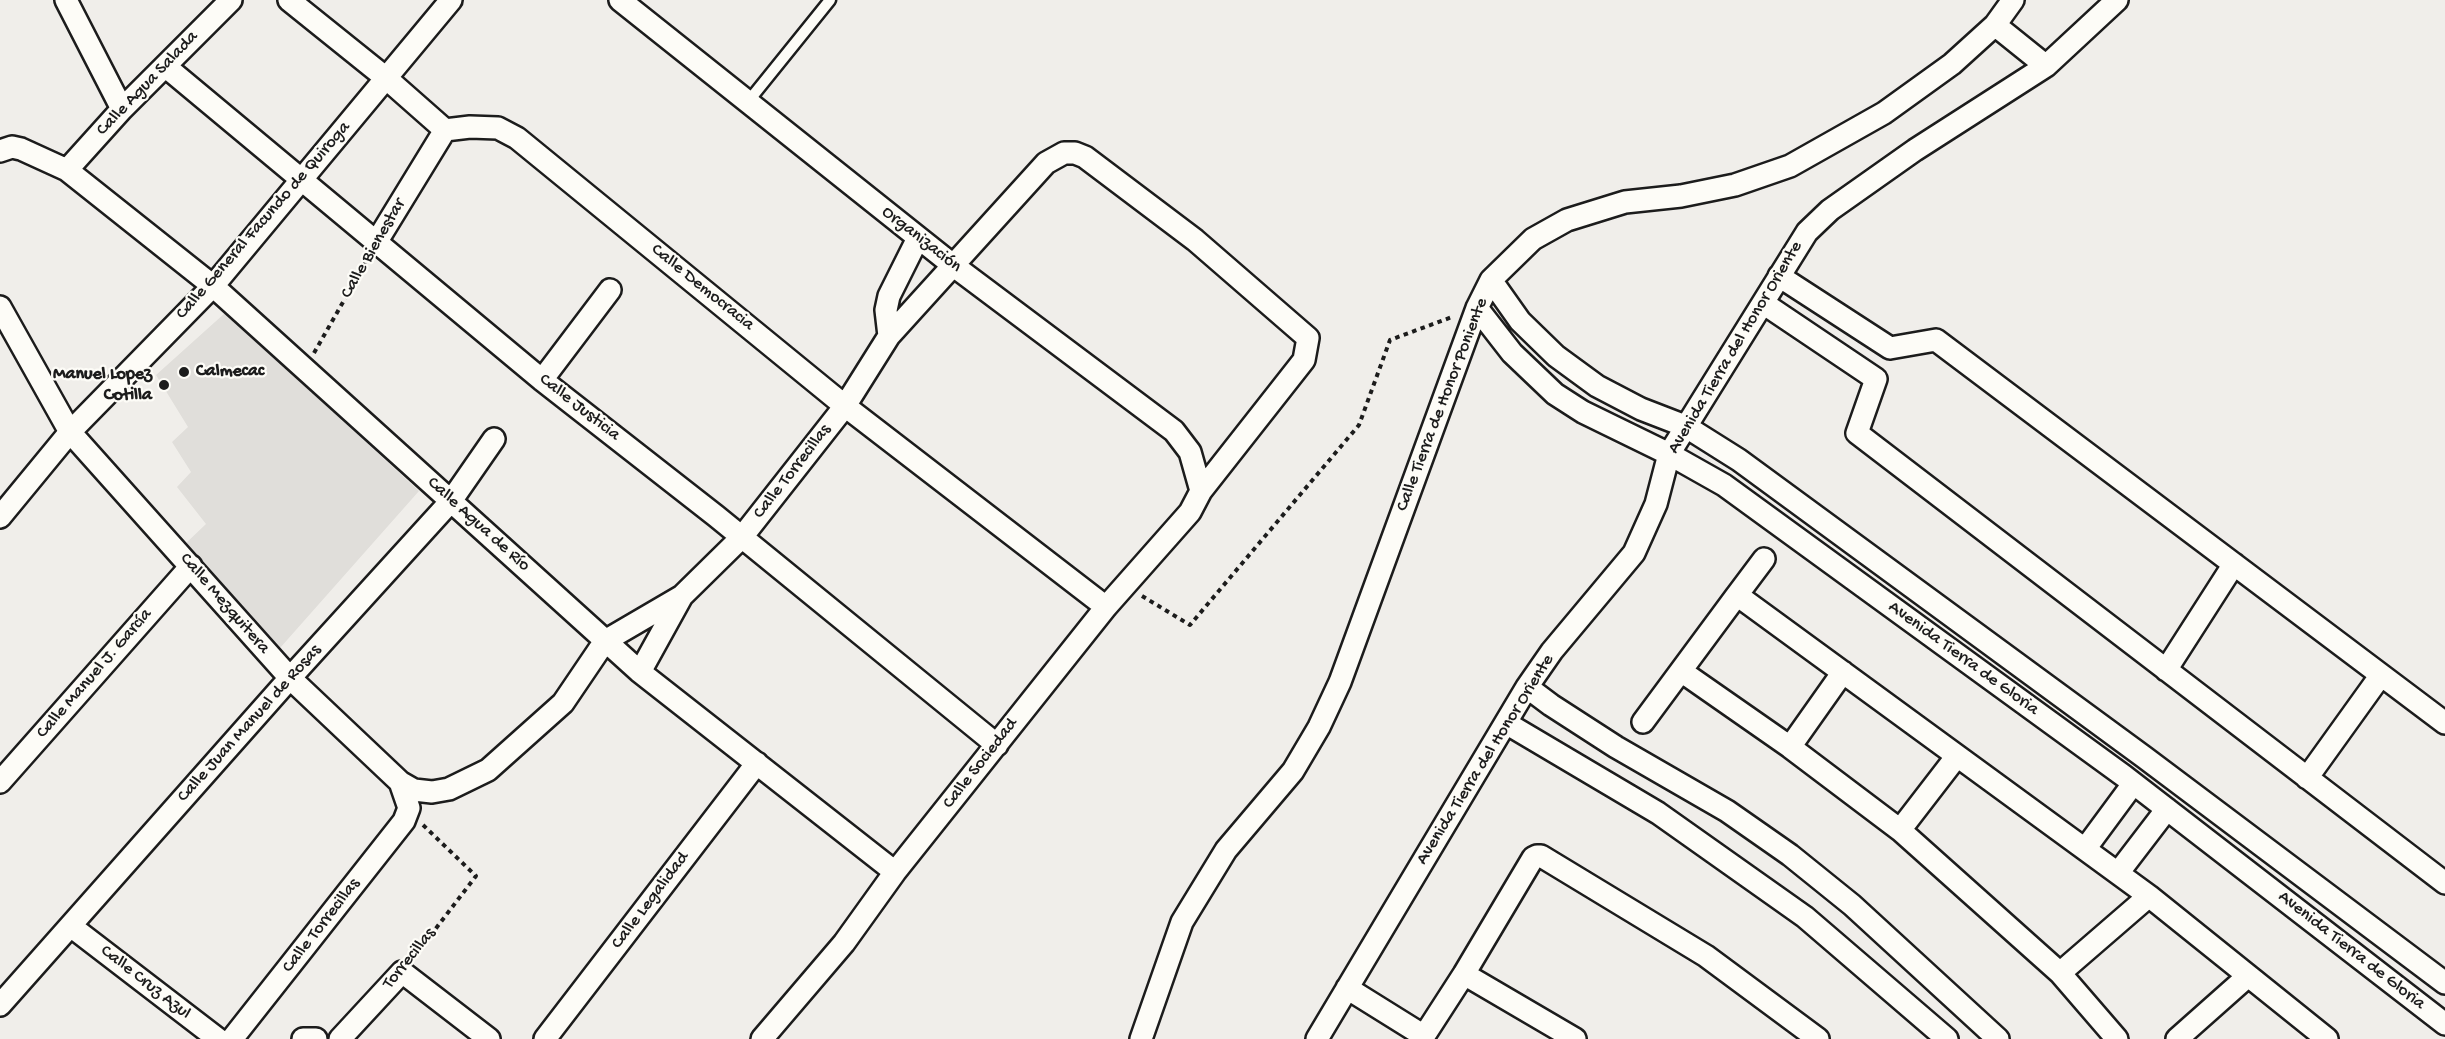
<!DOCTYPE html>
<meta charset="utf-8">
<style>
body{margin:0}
canvas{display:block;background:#f0eeea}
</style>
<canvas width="2445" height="1039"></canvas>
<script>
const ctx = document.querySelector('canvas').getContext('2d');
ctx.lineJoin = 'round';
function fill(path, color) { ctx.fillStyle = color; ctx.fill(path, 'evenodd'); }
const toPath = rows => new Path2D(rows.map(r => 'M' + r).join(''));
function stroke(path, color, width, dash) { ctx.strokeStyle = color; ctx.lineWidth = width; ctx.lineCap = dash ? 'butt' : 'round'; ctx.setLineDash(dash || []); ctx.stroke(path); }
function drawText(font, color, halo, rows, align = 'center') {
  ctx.font = font + ' "Gochi Hand",sans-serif'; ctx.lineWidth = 4.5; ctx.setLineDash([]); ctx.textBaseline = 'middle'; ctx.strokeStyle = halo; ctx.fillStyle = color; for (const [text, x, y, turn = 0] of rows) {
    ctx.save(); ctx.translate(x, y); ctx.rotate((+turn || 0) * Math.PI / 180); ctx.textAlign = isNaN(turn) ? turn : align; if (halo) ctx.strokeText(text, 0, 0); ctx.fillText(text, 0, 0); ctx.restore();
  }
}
const built = toPath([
 [225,313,419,491,280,648,185,544,206,524,177,487,191,472,172,442,188,427,156,375]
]);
const path = toPath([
 [314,353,367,260],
 [1142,596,1190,625,1359,425,1390,340,1452,317],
 [414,957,476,876,423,825]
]);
const lane = toPath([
 [747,103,830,0]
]);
const street = toPath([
 [66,0,122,109],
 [289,0,386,78,445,130,470,127,498,128,517,138,845,406,1106,607],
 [620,0,954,266,1174,431,1190,452,1201,491],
 [1995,25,2046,66],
 [165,66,542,380,716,516,997,745],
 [0,151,12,147,21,149,67,170,213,286,640,672,895,872],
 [67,170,122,109,231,0],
 [377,241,445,130],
 [1779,276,1890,348,1936,340,2445,723],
 [1491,280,1520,321,1556,356,1597,386,1641,409,1685,426,1739,460,2144,757,2445,983],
 [1763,303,1876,379,1857,433,2445,883],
 [0,307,70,432,290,678,400,782,409,808,404,821,232,1039],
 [1477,308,1512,353,1555,394,1583,412,1669,454,1724,485,2124,776,2445,1024],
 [889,336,886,310,889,296,918,238],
 [542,380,610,290],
 [0,517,70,432,213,286,451,0],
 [1737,595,1764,559],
 [2166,670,2234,564],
 [1681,671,1790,747,1900,830,2060,973,2117,1039],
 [640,672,682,596],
 [1527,687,1551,705,1616,747,1727,811,1790,855,1852,905,1998,1039],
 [1643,722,1737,595,2149,896,2327,1039],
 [1506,723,1658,813,1805,917,1947,1039],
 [1790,747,1843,672],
 [2307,778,2381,675],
 [0,782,191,566],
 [400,782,414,790,432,792,449,789,488,770,563,703,605,641,682,596,742,537,845,406,889,336,1046,163,1064,153,1075,153,1085,157,1195,240,1308,338,1304,360,1201,491,1190,512,1106,607,895,872,844,943,762,1039],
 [1900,830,1957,756],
 [2085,849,2133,784],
 [2118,873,2167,809],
 [72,927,218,1039],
 [2060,973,2149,896],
 [1464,974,1575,1039],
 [1347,988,1424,1036,1422,1039],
 [0,1005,290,678,451,501,494,439],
 [1424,1036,1464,974,1533,858,1537,856,1541,856,1706,956,1818,1039],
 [303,1039,316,1039],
 [340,1039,402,972,489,1039],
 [545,1039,757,763],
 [1141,1039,1182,922,1226,850,1293,771,1319,727,1340,682,1477,308,1491,280,1533,239,1567,220,1625,202,1681,196,1735,185,1790,166,1884,113,1952,64,1995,25,2013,0],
 [1317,1039,1527,687,1552,651,1634,553,1656,504,1669,454,1807,232,1830,210,1915,150,2046,66,2117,0],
 [2177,1039,2248,976]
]);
const markers = [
 [184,372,6,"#1c1c1c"],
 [164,385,6,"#1c1c1c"]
];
const streetNames = [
 ["Calle Agua Salada",148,84,-46],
 ["Calle General Facundo de Quiroga",264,221,-49],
 ["Organización",921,240,38],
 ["Calle Bienestar",374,249,-60],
 ["Calle Democracia",702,288,39],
 ["Avenida Tierra del Honor Oriente",1736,348,-59],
 ["Calle Tierra de Honor Poniente",1443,405,-69],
 ["Calle Justicia",579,408,38],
 ["Calle Torrecillas",793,472,-52],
 ["Calle Agua de Río",478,525,42],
 ["Calle Mezquitera",224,604,49],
 ["Avenida Tierra de Gloria",1963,659,36],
 ["Calle Manuel J. García",95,674,-49],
 ["Calle Juan Manuel de Rosas",250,724,-48],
 ["Avenida Tierra del Honor Oriente",1486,760,-58],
 ["Calle Sociedad",981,764,-52],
 ["Calle Legalidad",651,901,-53],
 ["Calle Torrecillas",322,926,-52],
 ["Avenida Tierra de Gloria",2351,951,38],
 ["Torrecillas",410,959,-51],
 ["Calle Cruz Azul",145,983,38]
];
const poiNames = [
 ["Calmecac",196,372],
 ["Manuel Lopez",152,375,"right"],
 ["Cotilla",152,396,"right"]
];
fill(built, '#e0deda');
stroke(lane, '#1c1c1c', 15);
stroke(street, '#1c1c1c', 26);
stroke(path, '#1c1c1c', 4, [4.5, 4.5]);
stroke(lane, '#fdfcf7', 10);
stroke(street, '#fdfcf7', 21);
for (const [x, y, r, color] of markers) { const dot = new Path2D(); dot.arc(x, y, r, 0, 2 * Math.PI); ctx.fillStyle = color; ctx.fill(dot); stroke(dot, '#fdfcf7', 2); }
drawText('18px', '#1c1c1c', '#fdfcf7', streetNames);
drawText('bold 18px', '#1c1c1c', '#fdfcf7', poiNames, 'left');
</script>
